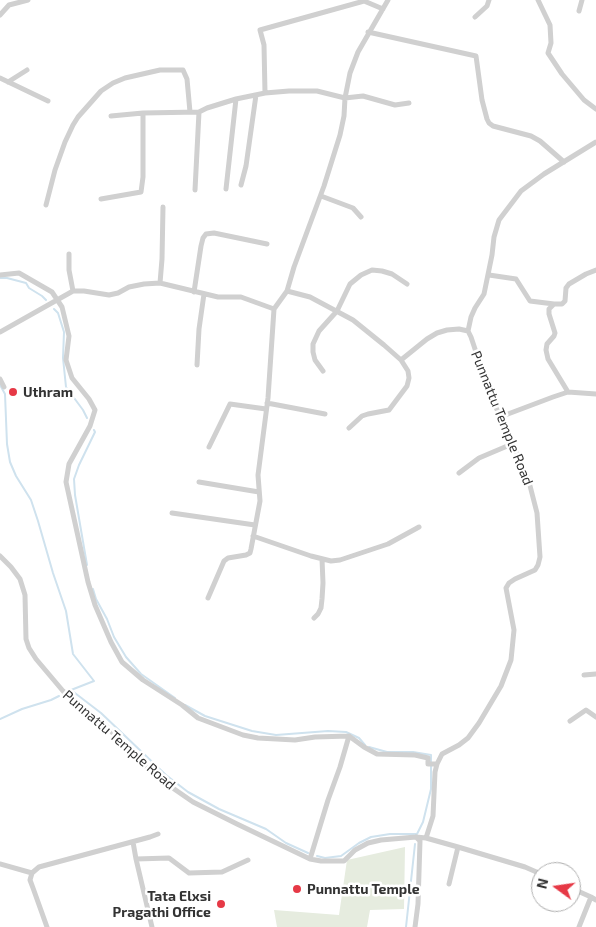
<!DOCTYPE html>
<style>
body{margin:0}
#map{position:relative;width:596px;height:927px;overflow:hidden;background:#fff;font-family:"Exo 2",sans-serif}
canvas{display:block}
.north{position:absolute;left:531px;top:862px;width:50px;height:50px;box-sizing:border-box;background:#fff;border:1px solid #adadad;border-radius:50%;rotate:284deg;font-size:14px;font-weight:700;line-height:20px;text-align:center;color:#333}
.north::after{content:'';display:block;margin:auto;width:18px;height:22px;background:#e63946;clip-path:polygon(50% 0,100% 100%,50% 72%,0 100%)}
</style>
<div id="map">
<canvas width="596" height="927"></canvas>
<div class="north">N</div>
</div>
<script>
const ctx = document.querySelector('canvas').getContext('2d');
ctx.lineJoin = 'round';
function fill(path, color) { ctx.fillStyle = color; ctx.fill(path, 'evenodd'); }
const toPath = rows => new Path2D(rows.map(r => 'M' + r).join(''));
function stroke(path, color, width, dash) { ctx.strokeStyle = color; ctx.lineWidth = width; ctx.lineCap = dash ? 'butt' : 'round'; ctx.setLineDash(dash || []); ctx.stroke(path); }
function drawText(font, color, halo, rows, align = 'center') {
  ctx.font = font + ' "Exo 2",sans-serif'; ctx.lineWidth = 5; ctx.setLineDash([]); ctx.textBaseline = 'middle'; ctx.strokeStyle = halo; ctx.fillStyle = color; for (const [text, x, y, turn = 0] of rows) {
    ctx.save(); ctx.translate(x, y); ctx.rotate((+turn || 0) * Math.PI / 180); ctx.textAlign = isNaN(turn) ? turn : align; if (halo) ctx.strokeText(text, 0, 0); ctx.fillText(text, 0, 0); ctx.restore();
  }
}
const green = toPath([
 [405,847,404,909,370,910,367,927,277,927,274,910,339,915,347,860]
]);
const stream = toPath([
 [0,278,7,278,26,283,29,288,42,296,46,300],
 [54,309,58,313,64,332,63,358,66,387,83,410,87,418],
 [0,385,5,394,7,444,10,462,16,476,31,500,38,521,53,573,66,611,73,654,94,681,71,690,101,713,166,775,188,792,219,809,266,829,286,843,308,853],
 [87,565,75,495,74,479,79,465,95,432,94,430],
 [93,589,96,599,107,619,114,637,126,657,141,674,175,698],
 [185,705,205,716,252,731,276,735,328,731,346,732,359,738,365,745],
 [0,719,22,709,51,700,59,696],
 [317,856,325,858,341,856,359,843,371,837,390,834,417,834,423,822,431,789,431,755,413,752,387,752,369,747],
 [406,927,415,844]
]);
const street = toPath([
 [538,0,550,25,551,43,548,53,562,74,584,100,596,109],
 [579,11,582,0],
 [0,15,9,5,28,0],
 [475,17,487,6,489,0],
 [368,32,476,56,482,100,487,119,489,123,493,126,531,136,540,141,564,162],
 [0,78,48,101],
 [8,82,27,70],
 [265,93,264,45,260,30,364,1,383,9],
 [111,116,143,113,199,112,207,108,236,99,265,93,289,91,317,91,345,98,363,96,395,105,409,103],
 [241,185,246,166,256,95],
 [226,189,236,99],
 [195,190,199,112],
 [321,196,353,208,361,217],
 [101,199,141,192,143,177,143,113],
 [46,205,55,170,65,142,73,125,78,117,101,91,113,83,125,78,160,70,183,70,187,79,190,112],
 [69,254,69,270,73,291],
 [0,275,19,273,52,292,62,307,69,336,66,360,72,378,89,399,95,410,90,426,69,464,66,482,88,582,95,605,111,642,122,662,143,680,182,705,198,718,243,735,258,738,295,740,315,737,349,736,364,747,377,754,415,755,428,758,428,764,437,764],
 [489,275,516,279,530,301,554,304],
 [160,283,162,259,163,207],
 [287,291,310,297,353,320,384,345,401,360,408,371,409,378,407,386,389,410,368,414,362,416,349,428],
 [194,292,201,246,203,238,206,234,214,233,267,244],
 [0,332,73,291,84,291,109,295,118,293,129,287,144,284,160,283,218,297,241,297,274,309,287,291,294,267,324,186,340,135,344,116,345,98,350,73,358,52,388,0],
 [401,360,427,339,437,333,447,330,459,329,468,331],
 [197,365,199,329,204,294],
 [323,371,315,360,313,352,313,344,319,331,337,311,350,284,361,275,372,270,382,271,392,274,407,284],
 [0,379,4,387],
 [568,392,548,359,546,350,547,344,554,336,555,333,549,314,549,309,554,304,562,304,565,301,566,288,569,284,586,274,596,270],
 [267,403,325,414],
 [500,417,553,397,568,392,596,394],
 [209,447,230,404,266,409],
 [459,473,479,458,512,444],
 [199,482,259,492],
 [172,513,255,525],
 [253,536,311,556,331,561,340,560,388,544,419,527],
 [0,556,11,567,20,579,25,595,26,639,29,648,36,659,63,691,107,727,141,762,164,782,193,802,237,824,310,859,321,861,344,861,355,850,368,843,381,840,416,837,426,838,458,847,525,867,541,874],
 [208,598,224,561,228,558,246,555,250,553,251,549,260,501,258,475,268,398,274,309],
 [314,618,318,614,321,608,322,599,323,583,322,559],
 [584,675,596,674],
 [570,721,586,710,596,717],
 [426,838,433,816,435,772,437,764,442,754,459,745,468,738,479,723,501,686,511,660,514,630,506,588,509,583,515,579,535,570,538,565,540,557,537,513,528,478,494,403,482,370,471,337,468,331,471,317,475,308,484,294,492,255,494,237,499,220,521,191,544,174,596,142],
 [133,842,136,859,152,927],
 [136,859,169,858,189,873,222,872,248,860],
 [310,859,328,800,340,767,349,736],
 [0,864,32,873],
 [449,884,458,847],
 [571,888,591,897,596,900],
 [47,927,33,888,30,880,32,873,39,867,150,837,158,834],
 [415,927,418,904,420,841,416,837],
 [579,927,591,897]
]);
const markers = [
 [13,392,5,"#e63946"],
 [297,889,5,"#e63946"],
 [221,904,5,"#e63946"]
];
const poiNames = [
 ["Uthram",23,392],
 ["Punnattu Temple",307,889],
 ["Tata Elxsi",211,896,"right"],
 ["Pragathi Office",211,912,"right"]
];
const streetNames = [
 ["Punnattu Temple Road",502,418,68],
 ["Punnattu Temple Road",119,740,41]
];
fill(green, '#e6ecdf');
stroke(stream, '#cfe2ee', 2);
stroke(street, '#d0d0d0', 5);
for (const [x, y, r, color] of markers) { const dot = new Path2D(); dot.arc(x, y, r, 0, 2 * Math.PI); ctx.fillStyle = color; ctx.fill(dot); stroke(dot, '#fff', 2); }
drawText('bold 14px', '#333', '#fff', poiNames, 'left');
drawText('14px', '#333', '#fff', streetNames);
</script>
